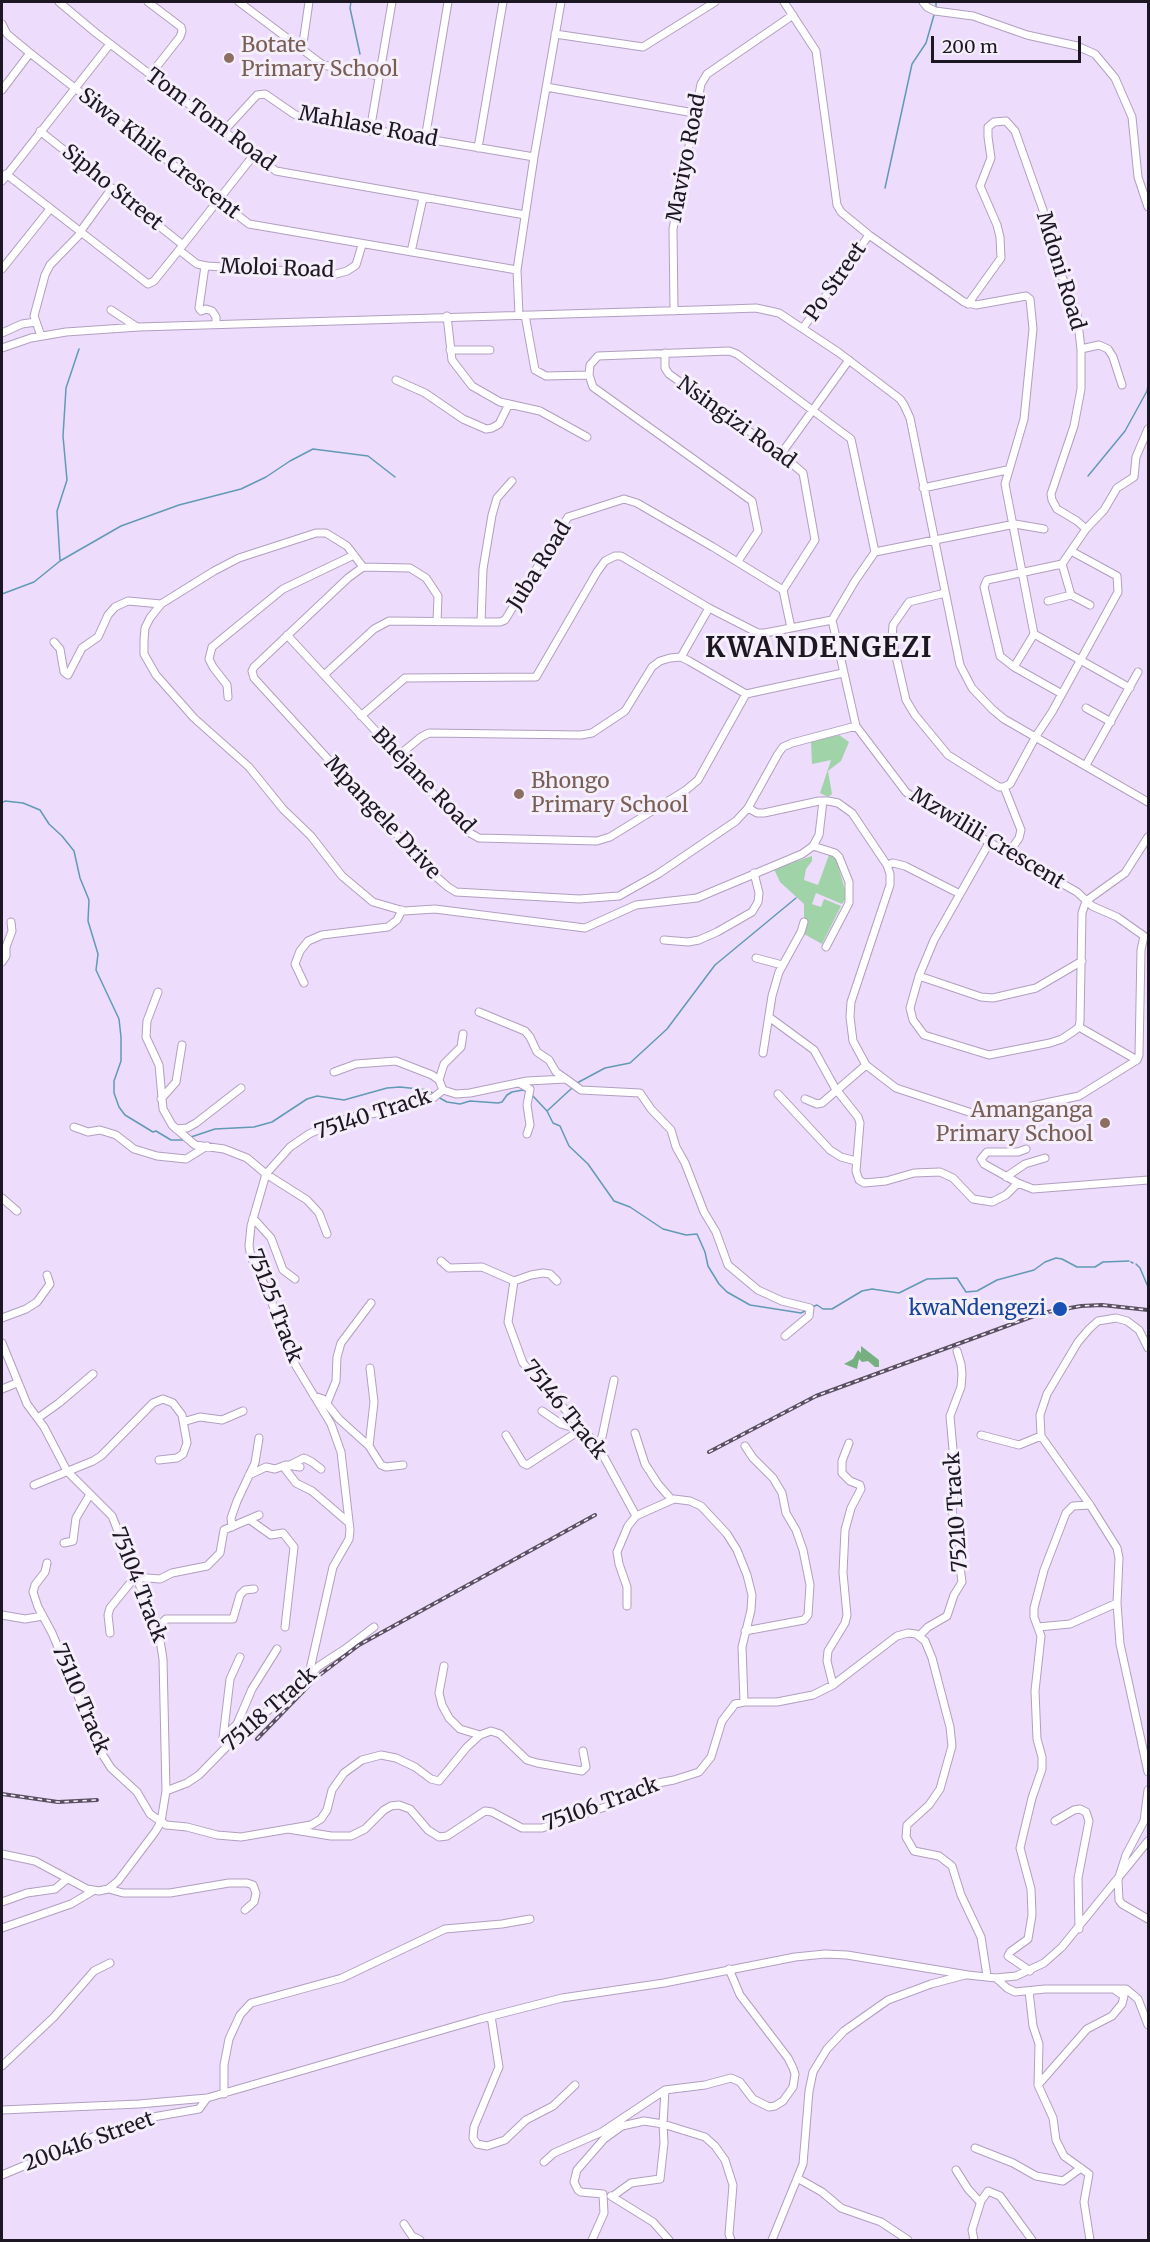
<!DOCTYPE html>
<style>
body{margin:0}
#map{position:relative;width:1150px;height:2242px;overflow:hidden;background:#eedcfd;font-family:Merriweather,serif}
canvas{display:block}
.frame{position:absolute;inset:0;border:3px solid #1d1723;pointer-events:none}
.scale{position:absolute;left:931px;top:36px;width:150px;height:27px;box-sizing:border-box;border:3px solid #1d1723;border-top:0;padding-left:8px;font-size:18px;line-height:21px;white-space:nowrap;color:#1d1723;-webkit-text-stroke:4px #f5eefb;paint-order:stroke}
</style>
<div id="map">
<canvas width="1150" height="2242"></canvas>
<div class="frame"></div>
<div class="scale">200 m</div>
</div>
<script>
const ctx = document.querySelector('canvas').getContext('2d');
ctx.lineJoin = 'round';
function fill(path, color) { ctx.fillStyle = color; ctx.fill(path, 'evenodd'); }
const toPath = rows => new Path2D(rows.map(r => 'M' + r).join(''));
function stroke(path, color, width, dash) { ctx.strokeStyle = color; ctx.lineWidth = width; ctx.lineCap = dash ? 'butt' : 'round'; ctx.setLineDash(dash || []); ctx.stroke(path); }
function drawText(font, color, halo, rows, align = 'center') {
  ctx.font = font + ' Merriweather,serif'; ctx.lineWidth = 6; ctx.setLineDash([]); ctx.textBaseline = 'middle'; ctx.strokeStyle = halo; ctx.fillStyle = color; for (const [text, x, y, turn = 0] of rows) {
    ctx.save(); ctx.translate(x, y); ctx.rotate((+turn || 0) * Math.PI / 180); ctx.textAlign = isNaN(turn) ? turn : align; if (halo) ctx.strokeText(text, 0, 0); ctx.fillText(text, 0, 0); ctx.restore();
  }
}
const green = toPath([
 [839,735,849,742,841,761,828,771,832,794,828,797,820,793,831,760,812,764,811,742],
 [829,855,836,858,847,897,842,904,816,893,812,904,821,907,824,899,841,906,822,944,804,934,804,904,780,882,774,869,812,856,812,861,806,869,804,880,818,885]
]);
const forest = toPath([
 [861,1346,879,1360,879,1367,875,1367,868,1361,862,1362,859,1359,857,1369,844,1364,853,1359,858,1350,861,1353]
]);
const stream = toPath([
 [351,2,350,8,360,54],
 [936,7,936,2],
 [885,188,912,64,926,43,934,15],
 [1088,476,1125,431,1147,391,1148,385],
 [60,560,57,511,67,480,63,436,66,388,79,349],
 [2,594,34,582,60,561,121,526,179,505,241,489,266,477,290,461,313,449,368,456,395,477],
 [2,803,5,801,23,803,40,810,49,824,62,836,74,851,80,878,89,900,88,921,98,954,96,970,119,1019,121,1037,121,1061,114,1081,114,1093,119,1107,125,1115,153,1132,156,1131,171,1140,184,1140],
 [577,1083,605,1068,630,1063,667,1029,715,965,796,898],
 [532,1095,547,1111,553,1123,560,1126,569,1146,588,1164,614,1201,630,1207,663,1229,686,1235,697,1234,705,1252,708,1266,719,1284,727,1292,750,1305,801,1313,807,1310],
 [438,1097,447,1102,460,1104,470,1101,498,1103,502,1102,507,1095,512,1092,523,1090,528,1092],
 [547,1111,572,1088],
 [191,1137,215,1129,254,1127,272,1122,307,1099,317,1096,344,1100,387,1088,400,1087,428,1090,434,1094],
 [1131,1262,1133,1263],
 [1136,1264,1140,1268,1148,1287],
 [812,1307,817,1305,823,1309,832,1309,862,1291,872,1289,899,1293,927,1279,957,1278,966,1292,977,1291,997,1280,1034,1270,1045,1262,1056,1258,1062,1259,1077,1267,1095,1267,1103,1262,1129,1261]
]);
const minor = toPath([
 [59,2,96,33,276,171,525,215],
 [148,2,181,27,182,31,180,37,150,75],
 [239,2,323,65,379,76],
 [784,2,816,51,837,205,841,212,869,235,964,302,976,305,1026,296,1030,299,1033,329,1024,419,1005,484,1034,634,1130,688],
 [923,2,927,7,935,11,973,16,1027,35,1077,46,1095,54,1115,78,1132,117,1138,177,1148,207],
 [2,24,7,34,30,53,249,224,517,270],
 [555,34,643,47,715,2],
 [302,50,309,2],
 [546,87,694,113],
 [2,90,30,53],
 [40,131,183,245],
 [370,131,392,2],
 [223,132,257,95,265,94,294,114,303,118,534,157],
 [425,139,448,2],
 [478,148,503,2],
 [6,174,148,284,154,281,179,250,253,156],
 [2,181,110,44],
 [80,232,112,188],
 [179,250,197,264,207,266,336,274,347,271,356,265,362,245],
 [411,252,423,198],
 [205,266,199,308,201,311,206,309,212,311,216,317,216,324],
 [2,269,50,209],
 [968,304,1001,258,1000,237,997,225,980,186,991,158,988,137,988,127,994,122,1006,121,1015,131,1043,210,1061,274,1077,314,1081,349,1081,389,1074,426,1051,494,1052,500,1057,509,1077,521,1086,529,1062,564,987,580,984,587,1000,656,1014,667,1062,694],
 [111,310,137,327],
 [674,311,673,229,701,84,707,74,793,15],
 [519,315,517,270,534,157,561,2],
 [525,315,535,370,546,376,589,375],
 [447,316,452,360,472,386,500,402,540,411,587,437],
 [803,328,869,235],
 [2,333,22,324,36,322],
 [41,336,34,316,45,275,50,265,81,233],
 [2,348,31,338,66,332,139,327,729,309,756,308,779,313,838,352,900,399,904,405,910,418,960,665,972,688,992,709,1004,719,1148,802],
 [1081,349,1099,345,1108,349,1113,357,1122,385],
 [450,350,490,350],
 [665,353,665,368,669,374,781,454,803,473,815,540,783,590],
 [396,380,425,393,463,419,486,429,492,428,499,424,509,404],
 [781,454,849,360],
 [923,488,1007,470],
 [1086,529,1104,510,1117,488,1134,477,1136,457,1148,429],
 [738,561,758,531,752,501,593,387,589,375,590,365,598,356,729,351,737,354,851,439,875,552],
 [1062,564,1071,595,1090,605],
 [363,567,347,546,326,533,316,533,239,558,214,571,161,604,150,618,145,628,144,640,144,654,156,675,194,718,249,767,283,809,311,836,342,876,373,902,404,911,435,909,585,928,636,905,697,898,802,854,813,846,819,835,823,801],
 [945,593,909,602,893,625,892,639,906,700,915,715,948,755,999,787,1004,787,1010,784,1036,736,1052,712,1118,592,1117,576,1071,551],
 [1048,601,1071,595],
 [437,622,438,596,426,578,410,568,363,567,348,578,254,667,252,671,254,678,433,874,448,887,456,892,579,899,619,896,658,874,736,821,748,808,778,754,783,747,792,743,856,726],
 [481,622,483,569,492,515,497,498,512,481],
 [287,635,470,833,479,838,597,841,610,837,686,790,698,780,746,694],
 [54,642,60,649,64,672,68,675,82,648,98,637,108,615,115,607,128,601,161,604],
 [681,657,709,608],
 [1014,667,1034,634],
 [324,675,374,629,389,621,481,622,500,622,505,620,568,517,624,499,637,503,713,547,783,590,791,628],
 [228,697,227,685,213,667,209,659,212,647,283,589,354,555],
 [1086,708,1111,722],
 [361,716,405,678,536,677,597,572,605,561,615,556,621,556,709,608,758,633,765,633,832,620],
 [398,756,421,737,429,733,581,735,592,733,625,711,652,667,660,661,670,658,681,657,689,661,746,694,843,673],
 [1086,765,1138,672],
 [1004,787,1021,830,1019,838,1008,854],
 [748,808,757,813,764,813,819,801,828,801,838,803,852,813,887,865,890,874,890,885,851,1002,850,1017,853,1041,866,1065,896,1088,978,1115,989,1115,1079,1096,1137,1060,1139,1055,1141,950,1144,936,1117,917,1092,906,1077,892,924,805,906,792,856,726,832,620,855,581,875,552,1015,524,1044,529],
 [989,843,934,940,919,976,910,1008,913,1020,924,1035,989,1055,1050,1043,1062,1039,1074,1031,1079,1027,1080,1021,1082,913,1086,901],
 [813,846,835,853,839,857,849,882,849,903,826,947],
 [887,865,893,863,905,866,960,894],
 [1086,901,1125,873,1148,837],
 [664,940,688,942,699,940,717,932,752,912,758,902,759,893,754,873],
 [756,958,782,965],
 [2,962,6,956,6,947,12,931,11,922],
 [919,976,981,997,993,998,1036,988,1082,961],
 [304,983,295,964,300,951,308,941,322,935,388,927,397,920,402,910],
 [158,992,147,1021,146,1037,159,1065,163,1109,172,1125,195,1145,224,1149,247,1158,266,1174,307,1200,319,1213,327,1234],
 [479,1012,525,1031,530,1037,537,1052,549,1060,556,1072,566,1079],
 [769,1017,814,1050,835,1088,858,1117,860,1123,856,1171,859,1180,864,1183,886,1181,914,1173,940,1172,953,1178,973,1199,992,1202,1006,1195,1018,1183,1033,1189,1148,1180],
 [1079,1027,1137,1060],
 [763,1053,772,996,779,972,801,932,804,922],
 [334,1072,356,1064,396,1061,432,1075,439,1080,443,1090],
 [439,1080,444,1064,461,1047,463,1034],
 [519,1083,530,1089,527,1105,530,1125,527,1134],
 [443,1090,456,1094,470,1093,527,1081,566,1079,581,1090,640,1093,651,1109,671,1130,676,1147,685,1163,704,1212,716,1232,728,1265,758,1290,782,1301,810,1308,809,1316,785,1336],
 [778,1094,830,1150,841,1157,856,1161],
 [161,1099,176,1082,182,1045],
 [805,1099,817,1104,822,1103,866,1065],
 [74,1127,88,1132,100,1130,116,1135,134,1149,157,1156,186,1159,207,1146],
 [176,1129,187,1128,196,1123,241,1088],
 [1006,1177,1025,1164,1045,1158],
 [1018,1183,984,1164,981,1159,987,1152,1018,1152,1026,1149],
 [2,1198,17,1211],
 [253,1218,271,1238,283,1270,295,1279],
 [441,1261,449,1268,482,1267,514,1281,508,1322,523,1363,598,1446,636,1516],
 [514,1281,531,1275,543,1273,550,1274,557,1281],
 [2,1318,26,1309,37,1302,50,1284,47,1275],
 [2,1343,27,1404,44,1427,67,1471,112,1516,159,1634,163,1659,166,1791,161,1822,155,1832,118,1881,108,1889,99,1891,87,1889,35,1861,2,1854],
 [1148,1348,1139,1330,1127,1321,1116,1318,1098,1321,1089,1329,1078,1342,1047,1394,1040,1415,1041,1436,1090,1505,1117,1548,1119,1558,1117,1603,1120,1644,1148,1772],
 [2,1389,17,1383],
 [314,1396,323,1399,339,1419,369,1446,381,1465,386,1467,403,1465],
 [327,1403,336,1381,337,1357,341,1343,371,1303],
 [542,1411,561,1424,581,1430],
 [38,1418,59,1403,93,1374],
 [184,1420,186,1421,200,1417,222,1420,243,1411],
 [635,1433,645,1464,658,1484,672,1500],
 [506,1435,523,1463,527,1465,582,1429],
 [981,1435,1019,1445,1041,1436],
 [369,1446,374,1402,370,1368],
 [598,1446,602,1437,614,1380],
 [745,1446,753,1458,773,1478,782,1493,786,1513,796,1530,803,1550,810,1585,808,1615,804,1620,745,1631],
 [283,1466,296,1483,312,1491,348,1522],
 [288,1466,304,1458,312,1462,321,1469],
 [249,1475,266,1467,275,1469,286,1465,300,1467],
 [34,1485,93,1461,101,1456,153,1403,163,1399,173,1403,182,1415,187,1443,183,1454,177,1458,159,1460],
 [250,1520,271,1535,283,1533,294,1547,285,1627],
 [232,1527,231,1518,237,1501,255,1463,259,1438],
 [64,1543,73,1541,76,1518,89,1496],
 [47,1563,45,1572,35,1585,33,1592,38,1607,52,1633,71,1678,99,1749,111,1768,137,1792,150,1814,166,1825,187,1827,217,1835,241,1837,311,1825,321,1819,327,1810,332,1790,344,1773,362,1760,381,1755,396,1758,415,1767,431,1779,439,1781,467,1747,480,1735,491,1731,500,1734,527,1760,537,1763,582,1771,586,1767,583,1751],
 [627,1606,627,1587,619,1564,617,1552,628,1526,636,1516,674,1499,690,1501,701,1506,727,1534,737,1550,747,1575,752,1595,751,1610,742,1647,744,1702],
 [2,1615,25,1619,43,1616],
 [1038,1627,1070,1624,1117,1603],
 [110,1633,108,1615,110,1608,135,1577,160,1579,172,1573,207,1566,220,1553,224,1530,259,1515],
 [159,1634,162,1623,166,1619,233,1619,240,1595,245,1590,254,1589],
 [919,1636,928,1627,947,1616,954,1595,962,1582,959,1559,960,1543,952,1511,956,1483,950,1416,961,1387,962,1374,961,1364,957,1351],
 [444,1666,439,1693,442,1705,449,1718,460,1729,480,1735],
 [309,1674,333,1567,349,1539,350,1530,341,1452,331,1424,290,1356,270,1297,251,1257,249,1246,251,1226,266,1174,290,1147,309,1134,331,1124,353,1117,388,1111,415,1099,433,1098,443,1090],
 [833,1685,827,1661,828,1651,845,1623,847,1615,843,1573,845,1530,851,1508,861,1489,860,1485,850,1481,842,1473,842,1461,849,1443],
 [223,1737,237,1724,252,1689,277,1649],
 [223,1738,230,1679,240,1657],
 [1148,1790,1144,1821,1126,1855,1118,1880,1119,1900,1122,1904,1148,1919],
 [166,1791,187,1783,199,1775,241,1732,294,1690,319,1666,345,1649,374,1627],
 [1055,1821,1074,1810,1080,1809,1086,1812,1089,1821,1078,1878,1079,1929],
 [288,1829,331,1836,351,1836,365,1829,384,1810,391,1806,399,1805,410,1809,428,1830,439,1837,447,1836,485,1811,492,1812,522,1828,542,1828,611,1805,642,1786,674,1780,699,1772,711,1757,722,1721,735,1704,744,1702,777,1702,813,1695,833,1685,897,1636,908,1633,916,1634,925,1641,932,1658,950,1727,952,1746,940,1789,929,1805,907,1825,906,1837,914,1851,939,1856,952,1866,961,1895,981,1937,987,1976],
 [109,1889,123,1893,170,1893,229,1883,247,1883,253,1885,256,1893,254,1902,245,1910],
 [2,1902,27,1893,55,1889,67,1879],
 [2,1928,71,1904,93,1891],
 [1030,1971,1008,1956,1010,1952,1028,1939,1032,1915,1031,1889,1020,1848,1032,1798,1042,1769,1042,1757,1037,1739,1035,1691,1041,1636,1034,1617,1034,1608,1044,1570,1066,1513,1073,1506,1090,1505],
 [996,1978,1007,1988,1015,1992,1045,1989,1126,1989,1138,1999,1148,2025],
 [1029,1991,1033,2026,1039,2044,1038,2085,1053,2118,1056,2140,1064,2156,1089,2174,1084,2202,1090,2240],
 [491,2016,499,2067,474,2127,473,2138,477,2144,487,2146,505,2140,526,2120,553,2106,575,2085],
 [2,2066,54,2017,94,1971,110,1963],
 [1038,2085,1087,2029,1112,2016,1122,2004,1124,1996,1115,1990],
 [665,2090,663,2124,705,2137,715,2146,725,2160,733,2185,729,2234,731,2240],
 [224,2094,224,2065,229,2039,240,2015,251,2003,342,1978,445,1929,502,1924,530,1919],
 [2,2110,139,2104,207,2098,480,2019,562,1998,664,1983,795,1957,825,1954,847,1955,968,1975,996,1978,1016,1976,1044,1963,1062,1947,1148,1841],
 [975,2148,1013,2163,1036,2176,1063,2181,1081,2168],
 [544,2162,554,2153,602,2132,665,2090,705,2085,731,2078,740,2082,753,2099,769,2107,775,2106,783,2101,793,2087,795,2074,793,2068,788,2058,740,1995,729,1969],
 [956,2170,968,2189,980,2202],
 [2,2175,100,2134,153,2117,199,2109,207,2098],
 [799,2179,822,2192,841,2208,881,2222,908,2240],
 [611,2196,653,2222,669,2240],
 [404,2224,412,2236,420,2240],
 [592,2240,604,2213,603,2194,581,2192,578,2190,574,2182,577,2170,604,2139,622,2126,644,2121,663,2124,664,2143,660,2179,631,2183,613,2196],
 [772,2240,803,2164,809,2091,813,2072,827,2049,844,2031,888,2000,931,1984,965,1975],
 [974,2240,972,2230,981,2201,988,2191,1000,2196,1032,2240]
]);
const rail = toPath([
 [709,1452,816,1396,1042,1313,1081,1306,1102,1305,1148,1310],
 [257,1739,317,1677,359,1645,595,1515],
 [2,1794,58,1802,97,1800]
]);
const markers = [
 [229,58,6,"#8d6e63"],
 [519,794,6,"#8d6e63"],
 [1105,1123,6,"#8d6e63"],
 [1060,1309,8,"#1a4fb4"]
];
const educationNames = [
 ["Botate",241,46],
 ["Primary School",241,70],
 ["Bhongo",531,782],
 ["Primary School",531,806],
 ["Amanganga",1093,1111,"right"],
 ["Primary School",1093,1135,"right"]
];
const streetNames = [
 ["Tom Tom Road",210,120,37],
 ["Mahlase Road",368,127,11],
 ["Siwa Khile Crescent",159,154,38],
 ["Maviyo Road",687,158,-79],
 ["Sipho Street",112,188,39],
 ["Moloi Road",277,269,2],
 ["Mdoni Road",1060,271,73],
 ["Po Street",836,282,-55],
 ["Nsingizi Road",736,423,36],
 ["Juba Road",540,566,-58],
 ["Bhejane Road",423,781,46],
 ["Mpangele Drive",382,818,47],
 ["Mzwilili Crescent",987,839,31],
 ["75140 Track",373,1115,-18],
 ["75125 Track",274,1306,69],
 ["75146 Track",564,1410,51],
 ["75210 Track",957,1512,-94],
 ["75104 Track",138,1585,69],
 ["75110 Track",80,1699,67],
 ["75118 Track",270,1710,-41],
 ["75106 Track",601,1805,-20],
 ["200416 Street",89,2142,-20]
];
const transitNames = [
 ["kwaNdengezi",1046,1309]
];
const districtNames = [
 ["KWANDENGEZI",819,649]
];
fill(green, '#a1d3a8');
fill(forest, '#76b080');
stroke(stream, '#619ab4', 1.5);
stroke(minor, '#b19fbf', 9);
stroke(minor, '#fff', 7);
stroke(rail, '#5a5062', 4);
stroke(rail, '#f5eefb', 1.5, [4.5]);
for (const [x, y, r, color] of markers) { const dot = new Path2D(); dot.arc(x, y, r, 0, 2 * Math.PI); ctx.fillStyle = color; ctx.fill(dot); stroke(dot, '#f5eefb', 2); }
drawText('21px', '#785e54', '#f5eefb', educationNames, 'left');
drawText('21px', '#1d1723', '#f5eefb', streetNames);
drawText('21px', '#164399', '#f5eefb', transitNames, 'right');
ctx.letterSpacing = '1.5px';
drawText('bold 27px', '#1d1723', '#f5eefb', districtNames);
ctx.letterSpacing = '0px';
</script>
